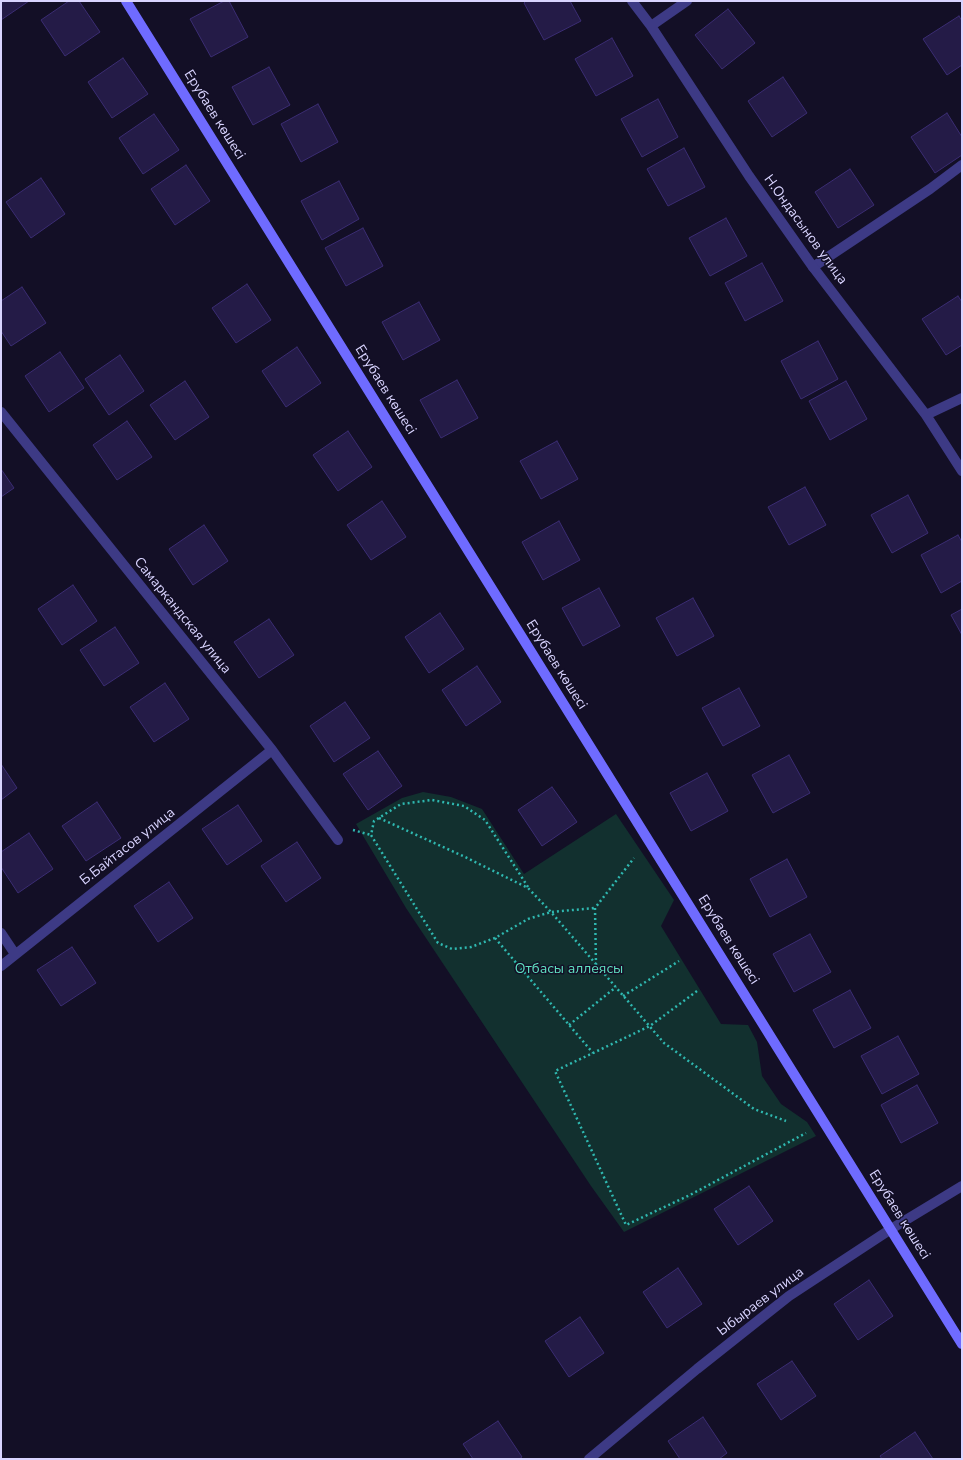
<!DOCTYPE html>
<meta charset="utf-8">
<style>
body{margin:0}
#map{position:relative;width:963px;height:1460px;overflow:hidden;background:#130f26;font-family:"Nunito Sans",sans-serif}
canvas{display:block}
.frame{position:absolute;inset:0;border:2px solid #d9d4ff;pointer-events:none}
</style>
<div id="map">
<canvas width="963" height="1460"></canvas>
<div class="frame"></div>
</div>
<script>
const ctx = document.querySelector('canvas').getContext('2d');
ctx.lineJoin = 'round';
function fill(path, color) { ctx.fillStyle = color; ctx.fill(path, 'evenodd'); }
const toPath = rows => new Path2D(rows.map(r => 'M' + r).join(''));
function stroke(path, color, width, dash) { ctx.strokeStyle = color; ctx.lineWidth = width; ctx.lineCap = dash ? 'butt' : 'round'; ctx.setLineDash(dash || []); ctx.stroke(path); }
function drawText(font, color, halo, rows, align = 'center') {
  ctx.font = font + ' "Nunito Sans",sans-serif'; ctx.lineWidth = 3; ctx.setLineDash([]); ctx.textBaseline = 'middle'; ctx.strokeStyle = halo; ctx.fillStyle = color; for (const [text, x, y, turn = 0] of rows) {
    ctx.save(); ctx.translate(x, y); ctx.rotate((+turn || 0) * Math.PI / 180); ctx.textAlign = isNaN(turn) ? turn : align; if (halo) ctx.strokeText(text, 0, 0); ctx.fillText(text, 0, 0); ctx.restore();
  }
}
const green = toPath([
 [423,792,451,797,482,809,524,874,616,814,674,900,661,926,721,1024,748,1025,757,1042,762,1076,781,1104,807,1122,816,1136,624,1232,591,1186,406,908,356,824,402,798]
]);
const building = toPath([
 [1,1,29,1,1,20,1,1],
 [69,1,79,1,100,32,65,56,41,20,69,1],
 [224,1,229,1,248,37,211,57,190,19,224,1],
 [526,1,570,1,581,21,544,40,524,3,526,1],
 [728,9,755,43,722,69,695,35,728,9],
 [959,16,962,21,962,65,947,75,923,39,959,16],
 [612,38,633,76,596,96,575,59,612,38],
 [123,58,148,94,112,118,88,82,123,58],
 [269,67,290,105,253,125,232,87,269,67],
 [783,77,807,113,772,137,748,101,783,77],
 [658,99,678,137,642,157,621,119,658,99],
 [318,104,338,142,301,162,281,124,318,104],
 [947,113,962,137,962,155,935,173,911,137,947,113],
 [154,114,179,150,143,174,119,138,154,114],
 [684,148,705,187,668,206,647,169,684,148],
 [186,165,210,201,175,225,151,189,186,165],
 [850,169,874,205,838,228,815,192,850,169],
 [41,178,65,214,31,238,6,202,41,178],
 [339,181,359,219,322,240,301,201,339,181],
 [726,218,747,256,710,276,689,238,726,218],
 [363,228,383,266,346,286,325,248,363,228],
 [762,263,783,301,745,321,725,283,762,263],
 [247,284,271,320,236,343,212,308,247,284],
 [22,287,46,323,11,346,1,331,1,301,22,287],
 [958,296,962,302,962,345,946,355,922,319,958,296],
 [419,302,440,340,403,360,382,322,419,302],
 [818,341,838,379,801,399,781,361,818,341],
 [297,347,321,383,286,407,262,371,297,347],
 [60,352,84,388,49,412,25,376,60,352],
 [120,355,144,391,109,415,85,379,120,355],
 [457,380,478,418,441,438,420,400,457,380],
 [185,381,209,417,175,440,150,405,185,381],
 [846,381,867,419,830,440,809,401,846,381],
 [127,421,152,457,117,480,93,445,127,421],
 [348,431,372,467,338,491,313,455,348,431],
 [557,441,578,479,541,499,520,461,557,441],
 [1,469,14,488,1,497,1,469],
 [805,487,826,525,789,545,768,507,805,487],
 [908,495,928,533,892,553,871,515,908,495],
 [382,501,406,537,371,560,347,525,382,501],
 [559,521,580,560,543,580,522,542,559,521],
 [204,525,228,561,193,585,169,549,204,525],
 [958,535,962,542,962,581,941,593,921,555,958,535],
 [73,585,97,621,62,645,38,609,73,585],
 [599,588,620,626,583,646,562,608,599,588],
 [693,598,714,636,677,656,656,618,693,598],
 [962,609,962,635,951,615,962,609],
 [440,613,464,649,429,673,405,637,440,613],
 [269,619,294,655,259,678,234,642,269,619],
 [115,627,139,663,104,686,80,650,115,627],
 [477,666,501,702,466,726,442,690,477,666],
 [165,683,189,719,154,742,130,707,165,683],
 [739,688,760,726,723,746,702,708,739,688],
 [345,702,370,738,334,762,310,726,345,702],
 [378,751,402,786,368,810,343,774,378,751],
 [789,755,810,793,773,813,752,775,789,755],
 [1,764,17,788,1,800,1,764],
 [707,773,728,811,691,831,670,793,707,773],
 [552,787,577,822,542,846,518,810,552,787],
 [97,802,121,838,86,861,62,826,97,802],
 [238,805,262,841,227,865,202,829,238,805],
 [29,833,53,869,18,893,1,867,1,852,29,833],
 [297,842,321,878,286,902,261,866,297,842],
 [787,859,807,897,770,917,750,879,787,859],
 [169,882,193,918,158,942,134,906,169,882],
 [810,934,831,972,794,992,773,954,810,934],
 [72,947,96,983,61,1006,37,970,72,947],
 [850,990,871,1028,834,1048,813,1010,850,990],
 [898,1036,919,1074,882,1094,861,1056,898,1036],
 [917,1085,938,1123,901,1143,881,1105,917,1085],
 [749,1186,773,1221,738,1245,714,1209,749,1186],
 [678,1268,702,1304,667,1328,643,1292,678,1268],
 [869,1280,893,1316,858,1340,834,1304,869,1280],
 [580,1317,604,1353,569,1377,545,1341,580,1317],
 [792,1361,816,1396,781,1420,757,1384,792,1361],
 [703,1417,727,1453,719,1459,680,1459,668,1441,703,1417],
 [498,1421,522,1457,519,1459,473,1459,463,1444,498,1421],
 [915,1432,933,1459,882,1459,880,1456,915,1432]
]);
const path = toPath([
 [379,818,463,856,528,888,551,912,664,1043,754,1109,786,1121],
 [353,830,371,835],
 [528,887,485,820,464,806,432,800,401,804,374,821,371,835,438,943,452,949,471,947,495,938,528,919,551,912,595,908],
 [495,938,593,1053],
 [596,965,595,908,634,858],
 [697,991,650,1026,555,1071,626,1225,690,1195,806,1133],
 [623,996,679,961],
 [569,1025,616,987]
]);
const lane = toPath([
 [813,267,930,189,962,165]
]);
const street = toPath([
 [632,1,651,26,749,176,813,267,926,415,962,471],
 [651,26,687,1],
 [1,412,272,750,338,840],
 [926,415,962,398],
 [1,933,15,954],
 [1,966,272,750],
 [589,1459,697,1369,789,1296,891,1229,962,1186]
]);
const secondary = toPath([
 [126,1,962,1344]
]);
const streetNames = [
 ["Ерубаев көшесі",214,115,58],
 ["Н.Ондасынов улица",805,230,54],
 ["Ерубаев көшесі",385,390,58],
 ["Самаркандская улица",182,616,51],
 ["Ерубаев көшесі",556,665,58],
 ["Б.Байтасов улица",128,847,-38],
 ["Ерубаев көшесі",728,940,58],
 ["Ерубаев көшесі",899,1215,58],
 ["Ыбыраев улица",761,1302,-37]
];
const parkNames = [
 ["Отбасы аллеясы",569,970]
];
fill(green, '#12302f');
fill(building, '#241b47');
stroke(building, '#3b2d73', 1);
stroke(path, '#2fb8b0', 2.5, [2, 3]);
stroke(lane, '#3d3a85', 10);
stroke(street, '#3d3a85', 10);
stroke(secondary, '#6f6bff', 10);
drawText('14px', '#d9d4ff', '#130f26', streetNames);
drawText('14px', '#5fe0c0', '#130f26', parkNames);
</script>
